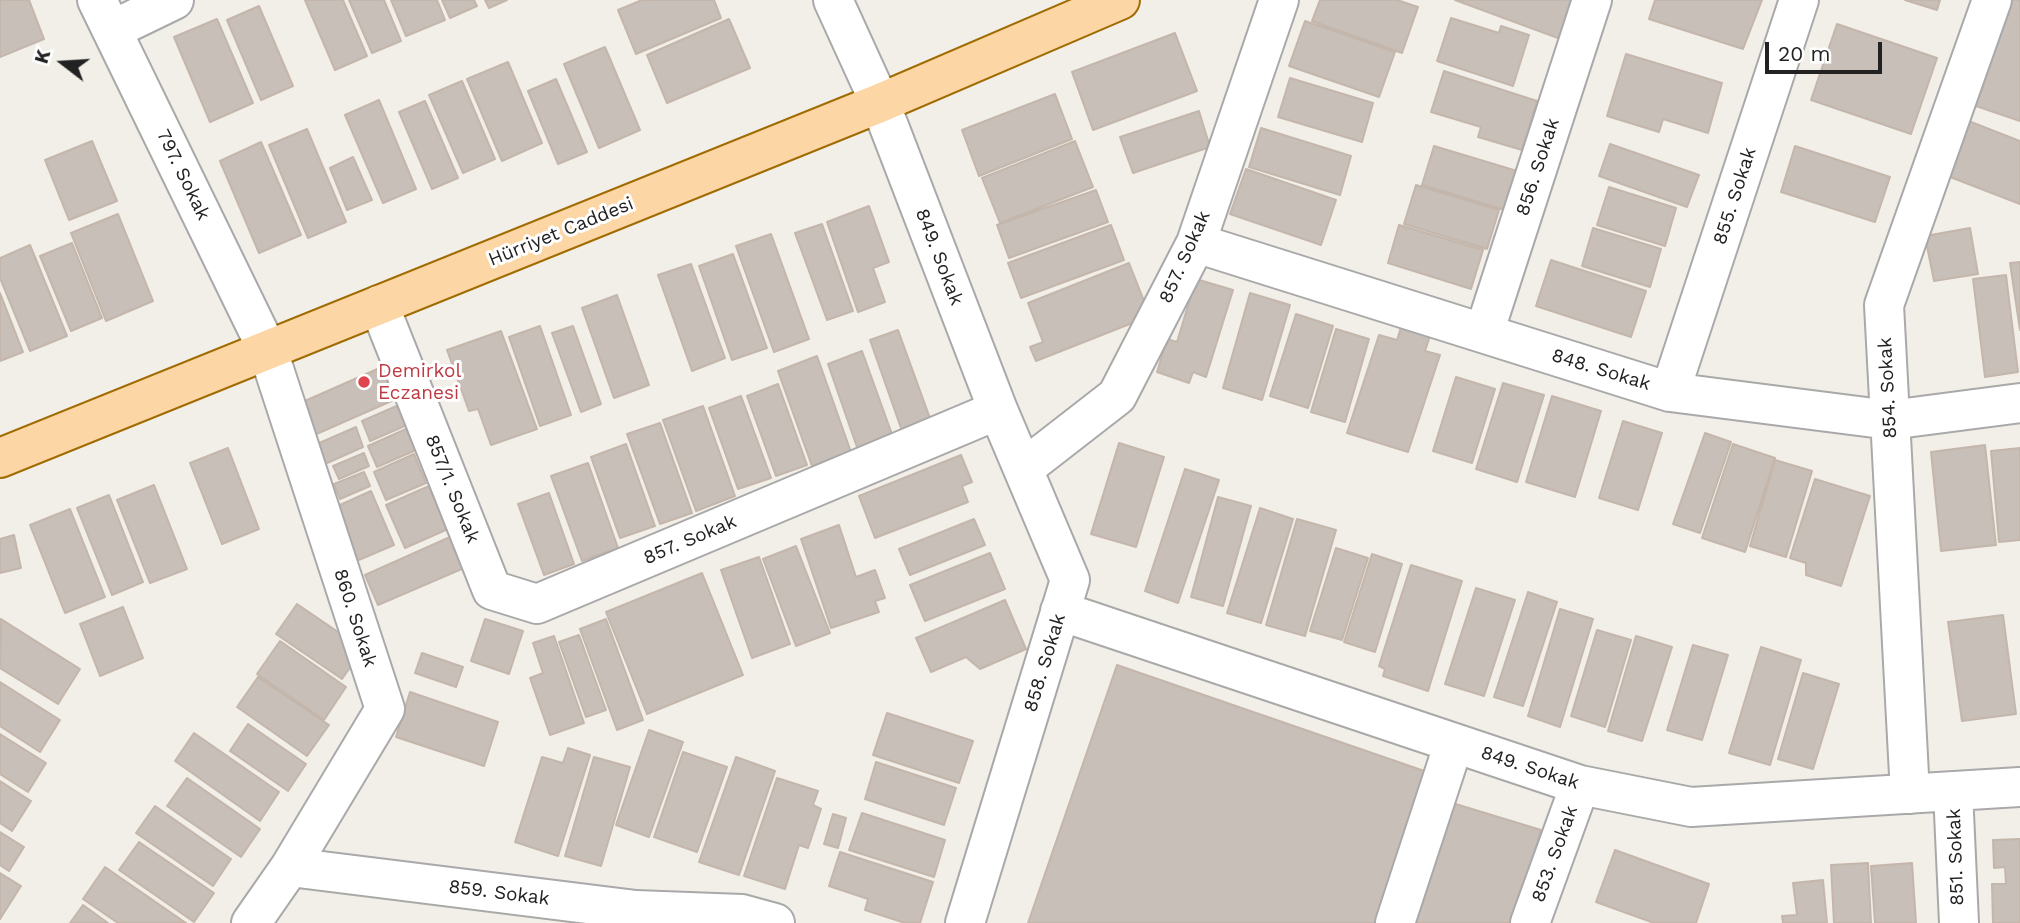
<!DOCTYPE html>
<meta charset="utf-8">
<style>
body{margin:0}
#map{position:relative;width:2020px;height:923px;overflow:hidden;background:#f2efe9;font-family:"Work Sans",sans-serif}
canvas{display:block}
.north{position:absolute;left:28px;top:28px;width:70px;height:70px;-webkit-text-stroke:5px #fff;paint-order:stroke;rotate:287deg;font-size:19px;font-weight:700;line-height:28px;text-align:center;color:#222}
.north::after{content:'';display:block;margin:auto;width:24px;height:32px;background:#222;clip-path:polygon(50% 0,100% 100%,50% 72%,0 100%)}
.scale{position:absolute;left:1765px;top:42px;width:117px;height:32px;box-sizing:border-box;border:4px solid #222;border-top:0;padding-left:9px;font-size:21px;line-height:24px;white-space:nowrap;color:#222;-webkit-text-stroke:5px #fff;paint-order:stroke}
</style>
<div id="map">
<canvas width="2020" height="923"></canvas>
<div class="north">K</div>
<div class="scale">20 m</div>
</div>
<script>
const ctx = document.querySelector('canvas').getContext('2d');
ctx.lineJoin = 'round';
function fill(path, color) { ctx.fillStyle = color; ctx.fill(path, 'evenodd'); }
const toPath = rows => new Path2D(rows.map(r => 'M' + r).join(''));
function stroke(path, color, width, dash) { ctx.strokeStyle = color; ctx.lineWidth = width; ctx.lineCap = dash ? 'butt' : 'round'; ctx.setLineDash(dash || []); ctx.stroke(path); }
function drawText(font, color, halo, rows, align = 'center') {
  ctx.font = font + ' "Work Sans",sans-serif'; ctx.lineWidth = 6; ctx.setLineDash([]); ctx.textBaseline = 'middle'; ctx.strokeStyle = halo; ctx.fillStyle = color; for (const [text, x, y, turn = 0] of rows) {
    ctx.save(); ctx.translate(x, y); ctx.rotate((+turn || 0) * Math.PI / 180); ctx.textAlign = isNaN(turn) ? turn : align; if (halo) ctx.strokeText(text, 0, 0); ctx.fillText(text, 0, 0); ctx.restore();
  }
}
const building = toPath([
 [0,0,29,0,44,39,0,57,0,0],
 [305,0,343,0,367,56,335,70,305,0],
 [349,0,384,0,401,41,372,53,349,0],
 [391,0,437,0,445,20,406,36,391,0],
 [442,0,474,0,477,6,450,18,442,0],
 [485,0,507,0,489,8,485,0],
 [642,0,714,0,721,18,636,54,618,10,642,0],
 [1320,0,1397,0,1418,7,1402,53,1312,21,1320,0],
 [1455,0,1581,0,1566,41,1455,0],
 [1655,0,1762,0,1743,49,1649,19,1655,0],
 [1905,0,1940,0,1937,10,1905,0],
 [2009,0,2020,0,2020,121,1973,105,2009,0],
 [259,6,293,86,261,100,227,20,259,6],
 [1451,18,1499,33,1501,26,1529,35,1513,86,1437,61,1451,18],
 [217,19,253,103,210,122,174,37,217,19],
 [729,19,750,68,667,103,647,55,729,19],
 [1305,21,1395,52,1379,97,1289,66,1305,21],
 [1837,24,1937,58,1911,134,1811,100,1837,24],
 [1175,33,1197,91,1093,130,1072,72,1175,33],
 [605,47,640,130,599,148,564,64,605,47],
 [1626,54,1722,83,1708,133,1663,119,1659,132,1607,116,1626,54],
 [508,62,542,143,502,161,467,79,508,62],
 [1444,71,1537,101,1522,150,1478,137,1481,127,1431,112,1444,71],
 [1290,78,1373,103,1362,142,1278,117,1290,78],
 [556,79,587,152,558,164,528,91,556,79],
 [462,81,495,159,463,173,429,95,462,81],
 [1055,94,1072,139,979,176,962,130,1055,94],
 [379,100,416,189,383,203,345,115,379,100],
 [425,101,458,178,432,189,399,112,425,101],
 [1199,111,1210,147,1133,173,1120,137,1199,111],
 [1966,120,2020,141,2020,204,1945,175,1966,120],
 [1261,128,1351,156,1340,195,1249,167,1261,128],
 [307,129,346,222,308,238,269,145,307,129],
 [92,141,117,201,69,220,45,160,92,141],
 [1075,141,1093,187,1000,223,982,178,1075,141],
 [261,142,301,235,259,253,220,161,261,142],
 [1610,144,1699,175,1687,207,1599,176,1610,144],
 [1434,146,1517,171,1505,210,1422,185,1434,146],
 [1795,146,1890,177,1875,222,1781,192,1795,146],
 [353,157,372,200,347,210,330,168,353,157],
 [1246,169,1336,200,1321,245,1230,214,1246,169],
 [1416,185,1499,210,1487,249,1404,224,1416,185],
 [1609,187,1676,208,1665,246,1597,225,1609,187],
 [1096,190,1108,222,1009,258,997,225,1096,190],
 [869,206,889,262,873,268,885,302,858,312,827,222,869,206],
 [118,214,153,301,106,321,71,233,118,214],
 [822,224,853,311,827,320,795,233,822,224],
 [1111,225,1124,260,1021,298,1008,263,1111,225],
 [1399,225,1483,250,1471,289,1388,263,1399,225],
 [1593,228,1661,249,1650,287,1582,266,1593,228],
 [1970,228,1978,274,1934,281,1925,236,1970,228],
 [771,234,809,339,774,352,736,246,771,234],
 [72,243,102,318,71,331,40,256,72,243],
 [30,245,67,336,30,351,0,278,0,258,30,245],
 [733,254,767,348,732,360,699,266,733,254],
 [1551,260,1646,291,1631,337,1536,306,1551,260],
 [2020,262,2020,330,2010,263,2020,262],
 [1129,263,1150,316,1036,361,1030,347,1043,342,1028,303,1129,263],
 [691,264,725,358,692,371,658,275,691,264],
 [2006,275,2018,372,1985,377,1973,279,2006,275],
 [1196,279,1233,290,1206,377,1193,372,1189,383,1157,372,1167,339,1177,342,1196,279],
 [0,293,23,352,0,361,0,293],
 [1250,293,1290,305,1262,400,1223,388,1250,293],
 [617,295,649,385,614,398,582,308,617,295],
 [1296,314,1333,326,1308,408,1270,396,1296,314],
 [540,326,571,415,540,426,509,337,540,326],
 [573,326,601,404,581,412,552,333,573,326],
 [1401,327,1430,336,1425,351,1440,355,1408,452,1347,433,1379,335,1397,340,1401,327],
 [1336,329,1369,339,1345,422,1311,412,1336,329],
 [898,330,931,421,902,431,870,340,898,330],
 [501,331,537,429,491,445,478,409,469,411,447,350,501,331],
 [862,351,893,437,858,450,828,364,862,351],
 [817,356,851,452,812,466,778,371,817,356],
 [382,367,396,399,312,436,298,404,382,367],
 [1456,377,1495,389,1472,463,1433,451,1456,377],
 [1503,383,1544,395,1517,482,1476,469,1503,383],
 [778,384,807,465,776,476,747,396,778,384],
 [741,396,771,478,738,489,709,408,741,396],
 [1552,396,1601,411,1575,497,1526,482,1552,396],
 [399,405,407,425,370,441,362,421,399,405],
 [703,406,735,496,696,511,663,420,703,406],
 [1623,421,1662,433,1638,510,1599,498,1623,421],
 [660,423,692,513,660,524,627,434,660,423],
 [356,427,363,447,325,464,317,444,356,427],
 [406,429,416,450,377,467,368,446,406,429],
 [1705,433,1731,442,1700,533,1673,524,1705,433],
 [1119,443,1164,457,1136,547,1091,534,1119,443],
 [626,444,655,526,620,538,591,457,626,444],
 [1733,444,1775,458,1745,552,1702,538,1733,444],
 [1985,445,1996,545,1941,551,1931,452,1985,445],
 [228,448,259,529,222,544,190,463,228,448],
 [2020,448,2020,540,1999,542,1991,451,2020,448],
 [364,453,369,466,339,479,333,466,364,453],
 [414,454,426,483,386,500,374,472,414,454],
 [961,455,972,482,962,486,968,502,875,538,859,496,961,455],
 [1775,460,1812,471,1786,557,1750,546,1775,460],
 [588,463,618,548,582,561,551,476,588,463],
 [1185,469,1219,480,1178,603,1145,591,1185,469],
 [364,472,370,486,340,499,334,484,364,472],
 [1815,479,1870,496,1841,586,1806,575,1806,563,1790,558,1815,479],
 [154,485,187,569,150,583,117,500,154,485],
 [429,486,448,529,405,548,386,505,429,486],
 [371,491,394,545,354,562,331,509,371,491],
 [549,493,574,564,544,575,518,504,549,493],
 [109,495,143,582,112,595,77,508,109,495],
 [1218,497,1251,506,1223,606,1191,597,1218,497],
 [1260,508,1293,519,1261,623,1227,613,1260,508],
 [70,509,105,597,65,613,30,525,70,509],
 [974,519,985,545,910,575,899,549,974,519],
 [1297,519,1336,530,1305,636,1266,625,1297,519],
 [839,525,856,577,875,570,885,598,875,601,879,612,831,628,801,539,839,525],
 [14,535,21,568,0,573,0,539,14,535],
 [450,537,464,568,378,605,365,575,450,537],
 [796,546,830,633,796,646,763,559,796,546],
 [1336,548,1368,558,1342,640,1310,631,1336,548],
 [990,553,1005,589,925,621,910,585,990,553],
 [1372,554,1402,564,1375,652,1344,642,1372,554],
 [759,557,790,644,752,658,721,570,759,557],
 [1411,565,1462,581,1428,691,1383,676,1385,669,1379,666,1411,565],
 [702,573,743,675,647,714,606,612,702,573],
 [1476,588,1515,600,1484,696,1445,684,1476,588],
 [1528,592,1557,602,1523,706,1494,697,1528,592],
 [1005,600,1026,649,980,669,966,657,931,672,916,638,1005,600],
 [297,604,363,649,342,679,276,634,297,604],
 [123,607,143,658,100,676,80,624,123,607],
 [1560,609,1593,619,1560,727,1528,716,1560,609],
 [2003,615,2016,714,1962,721,1948,622,2003,615],
 [1,619,80,669,58,704,0,668,1,619],
 [485,619,523,631,509,674,471,661,485,619],
 [606,619,643,720,617,730,580,629,606,619],
 [1597,630,1631,640,1605,727,1571,716,1597,630],
 [579,635,606,710,586,717,559,642,579,635],
 [554,636,584,723,550,735,530,678,543,673,533,643,554,636],
 [1636,636,1672,647,1642,741,1608,731,1636,636],
 [280,641,346,687,324,720,257,674,280,641],
 [1693,645,1728,655,1702,740,1667,730,1693,645],
 [1761,647,1801,660,1770,765,1729,753,1761,647],
 [422,653,463,667,456,687,415,673,422,653],
 [1117,665,1433,774,1382,923,1028,923,1117,665],
 [1803,673,1839,684,1813,769,1778,759,1803,673],
 [258,677,329,725,307,756,237,707,258,677],
 [0,682,60,720,40,752,0,726,0,682],
 [410,692,498,722,484,766,396,737,410,692],
 [887,713,973,741,959,783,873,755,887,713],
 [248,724,306,764,288,791,230,751,248,724],
 [649,730,683,742,649,837,616,825,649,730],
 [194,733,279,792,260,821,175,761,194,733],
 [0,734,46,763,28,792,0,774,0,734],
 [568,748,590,755,558,856,515,842,542,757,563,763,568,748],
 [683,752,727,767,697,852,654,837,683,752],
 [594,757,630,767,601,866,565,856,594,757],
 [736,757,775,771,739,875,699,862,736,757],
 [876,762,956,788,944,825,865,799,876,762],
 [187,778,260,829,241,857,167,806,187,778],
 [777,778,818,791,813,805,821,809,808,848,799,845,785,889,744,876,777,778],
 [0,781,31,801,12,831,0,823,0,781],
 [1449,802,1541,830,1513,923,1413,923,1449,802],
 [155,806,231,859,213,886,136,833,155,806],
 [862,813,945,840,934,877,849,850,862,813],
 [833,814,846,818,838,848,824,844,833,814],
 [0,832,24,847,9,871,0,865,0,832],
 [2020,839,2020,923,1993,923,1992,884,2006,884,2005,867,1994,868,1993,840,2020,839],
 [139,842,214,893,194,922,119,870,139,842],
 [1615,850,1709,884,1696,923,1654,923,1596,902,1615,850],
 [840,852,933,882,920,923,905,923,865,910,868,899,829,886,840,852],
 [1868,863,1871,923,1834,923,1831,865,1868,863],
 [1912,863,1916,923,1875,923,1871,866,1912,863],
 [105,867,186,923,118,923,83,899,105,867],
 [0,873,21,886,0,919,0,873],
 [1823,880,1827,923,1783,923,1782,916,1797,915,1793,883,1823,880],
 [83,905,108,923,70,923,83,905]
]);
const minor = toPath([
 [97,0,268,351,385,709,290,867],
 [833,0,880,103,998,410,1070,580,965,923],
 [112,30,174,0],
 [1196,243,1670,392,1890,420,2020,403],
 [379,305,492,590,537,604,998,410],
 [1484,333,1592,0],
 [1670,392,1799,0],
 [1023,469,1117,396,1196,243,1279,0],
 [1060,611,1580,785,1691,807,2020,787],
 [1953,791,1959,923],
 [1910,794,1884,305,1992,0],
 [251,923,290,867,636,910,742,914,775,923],
 [1395,923,1454,743],
 [1530,923,1580,785]
]);
const major = toPath([
 [0,458,880,103,1120,0]
]);
const markers = [
 [364,382,7,"#e0444e"]
];
const streetNames = [
 ["856. Sokak",1538,167,-72],
 ["797. Sokak",183,175,64],
 ["855. Sokak",1735,196,-72],
 ["Hürriyet Caddesi",561,232,-22],
 ["849. Sokak",939,257,69],
 ["857. Sokak",1185,257,-66],
 ["848. Sokak",1601,370,17],
 ["854. Sokak",1888,388,-93],
 ["857/1. Sokak",452,489,68],
 ["857. Sokak",690,540,-23],
 ["860. Sokak",355,618,72],
 ["858. Sokak",1045,663,-73],
 ["849. Sokak",1530,768,18],
 ["853. Sokak",1555,854,-70],
 ["851. Sokak",1956,857,-92],
 ["859. Sokak",499,893,7]
];
const healthNames = [
 ["Demirkol",378,371],
 ["Eczanesi",378,393]
];
fill(building, '#c7bfb8');
stroke(building, '#c4b6ab', 2);
stroke(minor, '#a9a9a9', 42);
stroke(major, '#a06b00', 42);
stroke(minor, '#fff', 38);
stroke(major, '#fcd6a4', 38);
for (const [x, y, r, color] of markers) { const dot = new Path2D(); dot.arc(x, y, r, 0, 2 * Math.PI); ctx.fillStyle = color; ctx.fill(dot); stroke(dot, '#fff', 2.5); }
drawText('19px', '#222', '#fff', streetNames);
drawText('19px', '#be3a42', '#fff', healthNames, 'left');
</script>
